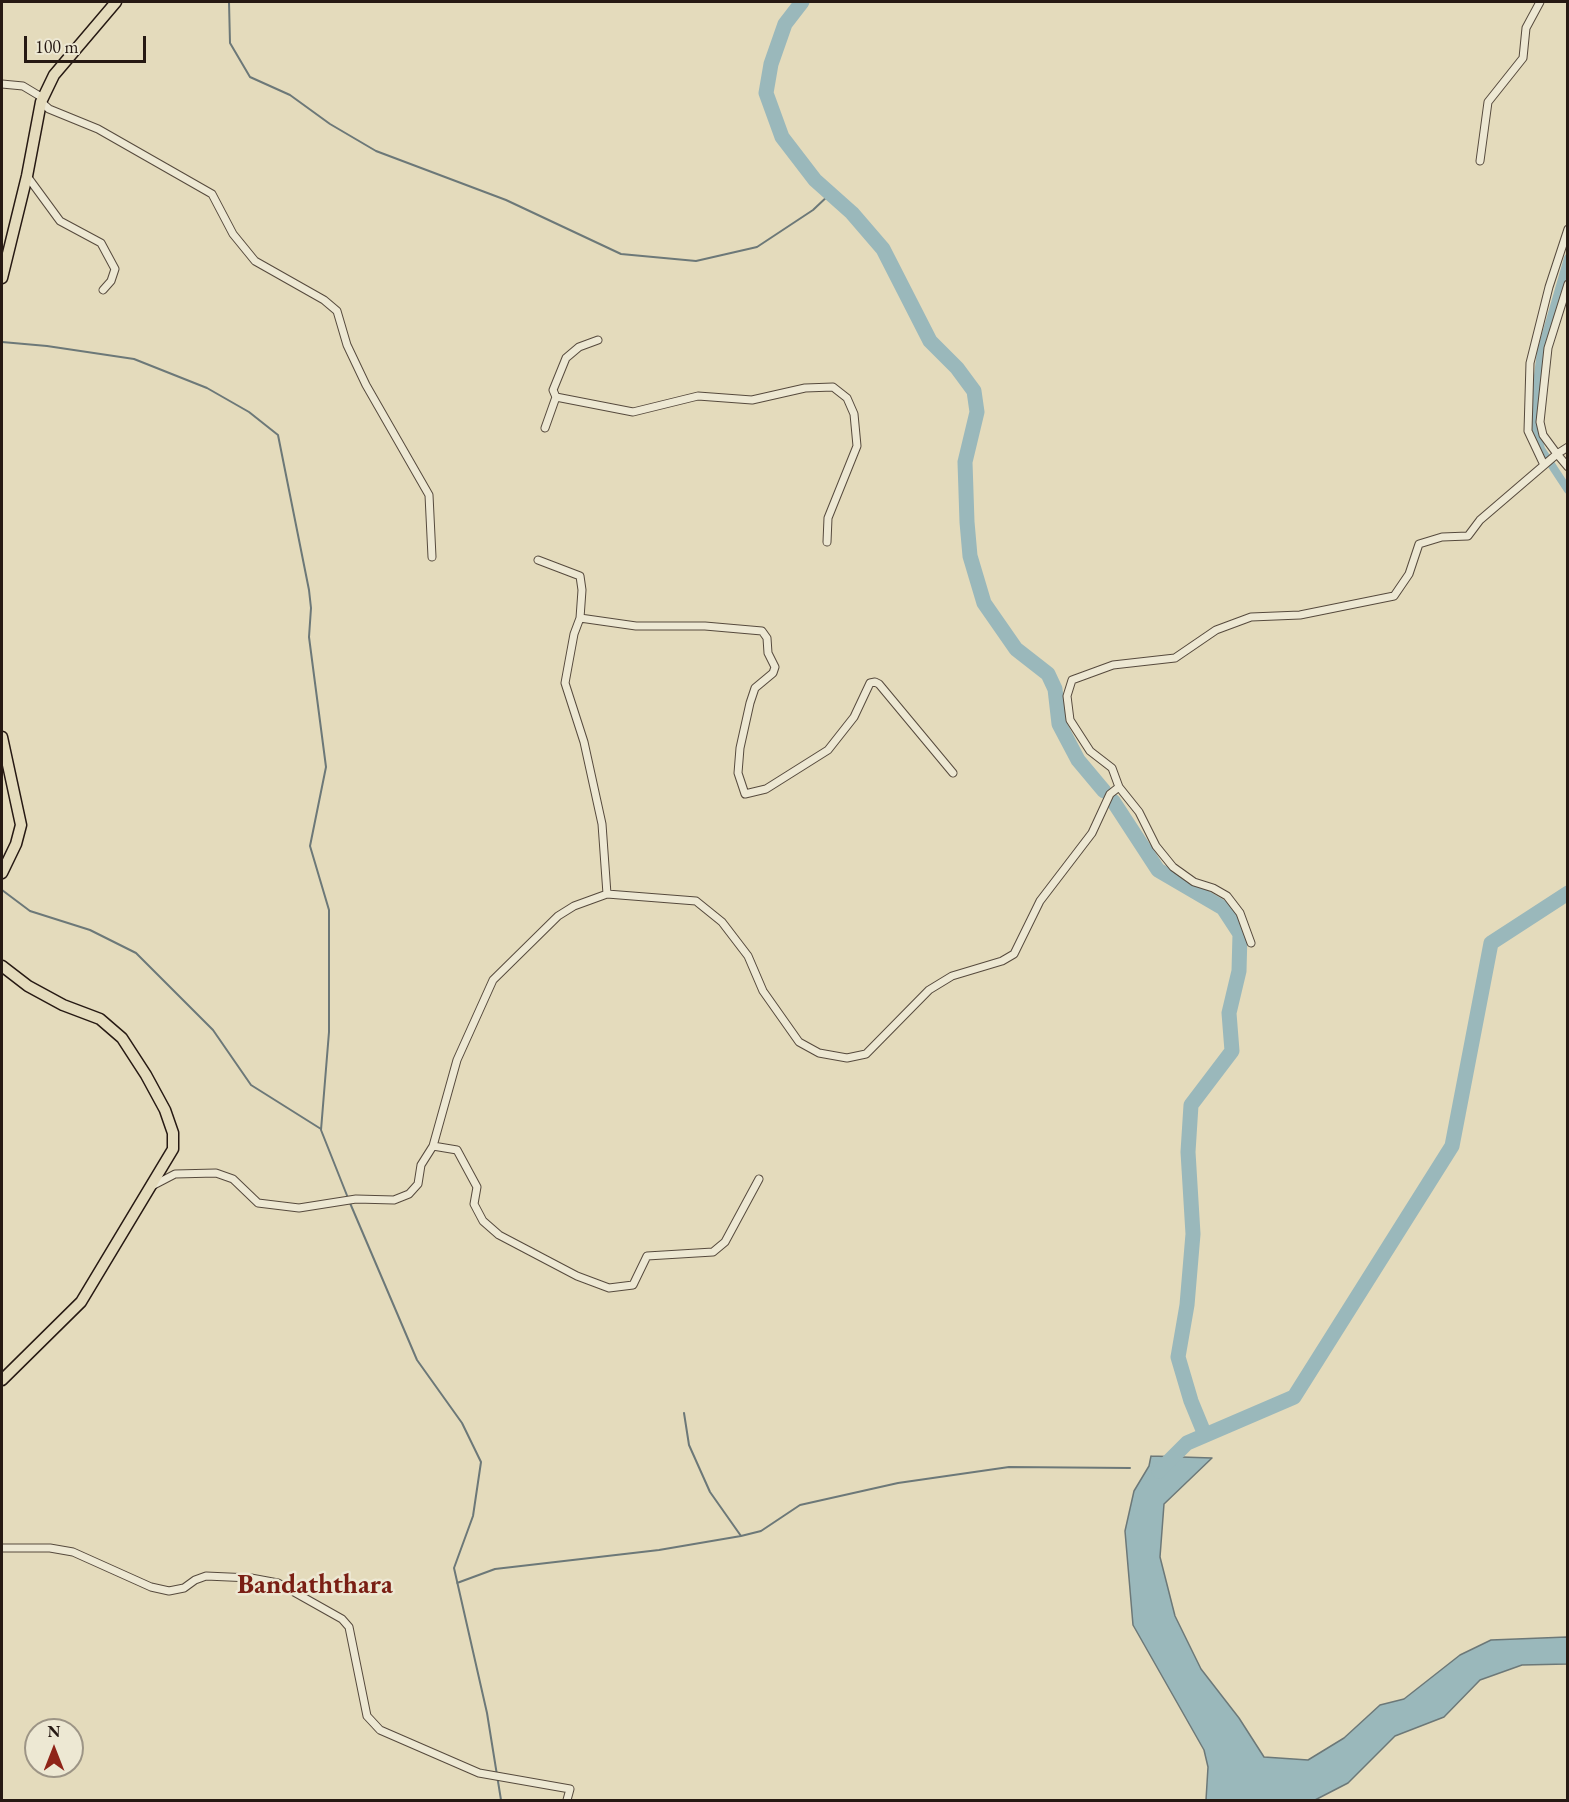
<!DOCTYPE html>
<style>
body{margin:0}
#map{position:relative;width:1569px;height:1802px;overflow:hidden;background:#e4dbbc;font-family:"EB Garamond",serif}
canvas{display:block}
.frame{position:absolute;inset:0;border:3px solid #261913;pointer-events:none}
.north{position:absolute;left:24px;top:1718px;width:60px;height:60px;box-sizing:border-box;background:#ede8d3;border:2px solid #9d9586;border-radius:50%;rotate:0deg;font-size:16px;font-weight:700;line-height:24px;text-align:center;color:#261913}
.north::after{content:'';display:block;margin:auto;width:21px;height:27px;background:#8f2418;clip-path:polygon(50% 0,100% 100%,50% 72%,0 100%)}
.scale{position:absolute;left:24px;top:36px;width:122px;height:27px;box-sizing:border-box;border:3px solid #261913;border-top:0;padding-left:8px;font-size:18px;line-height:21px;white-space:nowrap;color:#261913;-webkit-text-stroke:4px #ede8d3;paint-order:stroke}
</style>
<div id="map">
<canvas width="1569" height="1802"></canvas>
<div class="frame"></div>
<div class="north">N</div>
<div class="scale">100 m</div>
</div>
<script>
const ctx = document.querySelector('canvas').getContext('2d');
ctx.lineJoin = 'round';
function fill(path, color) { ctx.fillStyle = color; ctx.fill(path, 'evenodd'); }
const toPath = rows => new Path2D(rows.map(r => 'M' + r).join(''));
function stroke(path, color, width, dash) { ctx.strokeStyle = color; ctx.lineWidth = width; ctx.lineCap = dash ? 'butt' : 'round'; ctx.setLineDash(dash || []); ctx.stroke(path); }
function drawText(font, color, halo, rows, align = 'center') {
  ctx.font = font + ' "EB Garamond",serif'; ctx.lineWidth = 5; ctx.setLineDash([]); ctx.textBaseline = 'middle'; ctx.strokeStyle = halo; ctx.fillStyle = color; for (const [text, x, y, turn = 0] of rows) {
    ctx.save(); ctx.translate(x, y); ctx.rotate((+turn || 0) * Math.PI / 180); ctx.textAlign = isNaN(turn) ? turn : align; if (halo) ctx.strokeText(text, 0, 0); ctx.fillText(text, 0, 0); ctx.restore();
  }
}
const water = toPath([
 [1151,1456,1212,1458,1164,1504,1160,1557,1175,1616,1201,1669,1239,1718,1264,1757,1308,1760,1344,1738,1380,1705,1404,1699,1460,1655,1491,1640,1567,1637,1567,1664,1522,1665,1480,1680,1444,1717,1395,1736,1348,1783,1315,1800,1206,1800,1208,1767,1204,1750,1133,1625,1125,1531,1134,1491,1149,1466,1151,1456]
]);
const stream = toPath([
 [229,2,230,43,250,77,290,95,330,124,376,151,506,200,621,254,696,261,757,247,813,210,831,193],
 [2,342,47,346,134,359,207,388,249,412,278,435,309,590,311,608,309,637,326,767,310,846,329,910,329,1032,321,1130,348,1198],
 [2,890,30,911,90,930,136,953,213,1030,251,1085,321,1129],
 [350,1203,417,1360,462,1423,481,1462,473,1516,454,1568,487,1713,501,1800],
 [684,1413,689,1445,710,1492,741,1536],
 [457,1583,495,1569,659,1550,741,1536,761,1531,800,1505,898,1483,1009,1467,1130,1468]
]);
const canal = toPath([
 [1568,258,1541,351,1534,408,1535,425,1541,449,1568,490]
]);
const river = toPath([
 [802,2,785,24,771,64,766,93,782,137,815,180,852,213,883,249,930,341,957,368,974,391,977,412,965,462,967,522,970,556,984,603,1016,649,1048,674,1055,689,1059,724,1078,760,1104,791],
 [1113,801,1158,870,1223,908,1240,934,1239,971,1229,1013,1232,1051,1191,1105,1188,1152,1193,1234,1187,1305,1178,1357,1191,1401,1205,1435],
 [1159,1471,1187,1443,1294,1397,1452,1146,1491,943,1568,893]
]);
const minor = toPath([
 [2,84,23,86,43,98],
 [41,102,49,109,98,129,212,194,233,234,255,261,324,300,337,311,347,345,366,385,429,495,432,557],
 [1480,161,1488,102,1523,58,1526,28,1540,2],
 [27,176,60,221,101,243,115,269,111,281,103,290],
 [556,397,553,390,566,358,579,347,598,340],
 [545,428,556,397,633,412,698,396,752,400,805,388,833,387,847,398,854,414,857,446,828,518,827,542],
 [1568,447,1557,454,1568,467],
 [1544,465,1528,431,1530,363,1549,287,1568,229],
 [538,560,580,576,582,590,580,618,574,634,565,683,584,742,602,824,607,894],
 [580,618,636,626,705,626,762,631,767,638,768,653,775,667,773,673,755,688,750,703,740,748,738,773,745,794,766,789,828,750,854,717,870,683,875,682,879,684,953,773],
 [1251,943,1240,913,1227,896,1213,888,1194,882,1173,867,1156,846,1139,812,1119,787,1112,768,1090,751,1070,720,1067,696,1072,680,1113,665,1175,658,1216,630,1251,617,1300,615,1394,596,1409,574,1419,544,1442,537,1468,536,1480,520,1557,454,1543,435,1540,422,1548,348,1568,284],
 [433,1146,457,1150,477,1187,474,1204,483,1221,499,1235,577,1276,609,1288,633,1285,647,1256,713,1252,725,1242,759,1179],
 [152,1186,175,1174,216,1173,233,1179,258,1203,299,1208,356,1199,394,1200,409,1194,418,1184,421,1165,433,1146,457,1060,493,980,558,916,574,906,607,894,696,901,722,922,748,956,763,991,799,1042,819,1053,847,1058,866,1054,929,990,952,976,1002,961,1014,954,1040,901,1092,833,1110,794,1119,787],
 [2,1548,50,1548,73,1552,151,1587,169,1591,184,1588,195,1580,206,1576,251,1578,278,1583,342,1619,349,1627,367,1716,380,1730,479,1773,570,1789,567,1800]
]);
const primary = toPath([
 [2,278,27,176,41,102,54,75,116,2],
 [2,737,21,825,16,844,2,873],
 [2,966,28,986,63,1005,100,1019,122,1038,146,1075,165,1110,173,1133,173,1149,81,1302,2,1380]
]);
const quarterNames = [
 ["Bandaththara",315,1586]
];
fill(water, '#9ab8bb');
stroke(water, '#6c7878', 1.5);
stroke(stream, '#6c7878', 2);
stroke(canal, '#9ab8bb', 8);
stroke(river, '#9ab8bb', 15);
stroke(minor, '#564a3d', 9);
stroke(primary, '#261913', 13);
stroke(minor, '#ede8d3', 7);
stroke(primary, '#e4dbbc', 10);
drawText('bold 27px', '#7a1f14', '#ede8d3', quarterNames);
</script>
